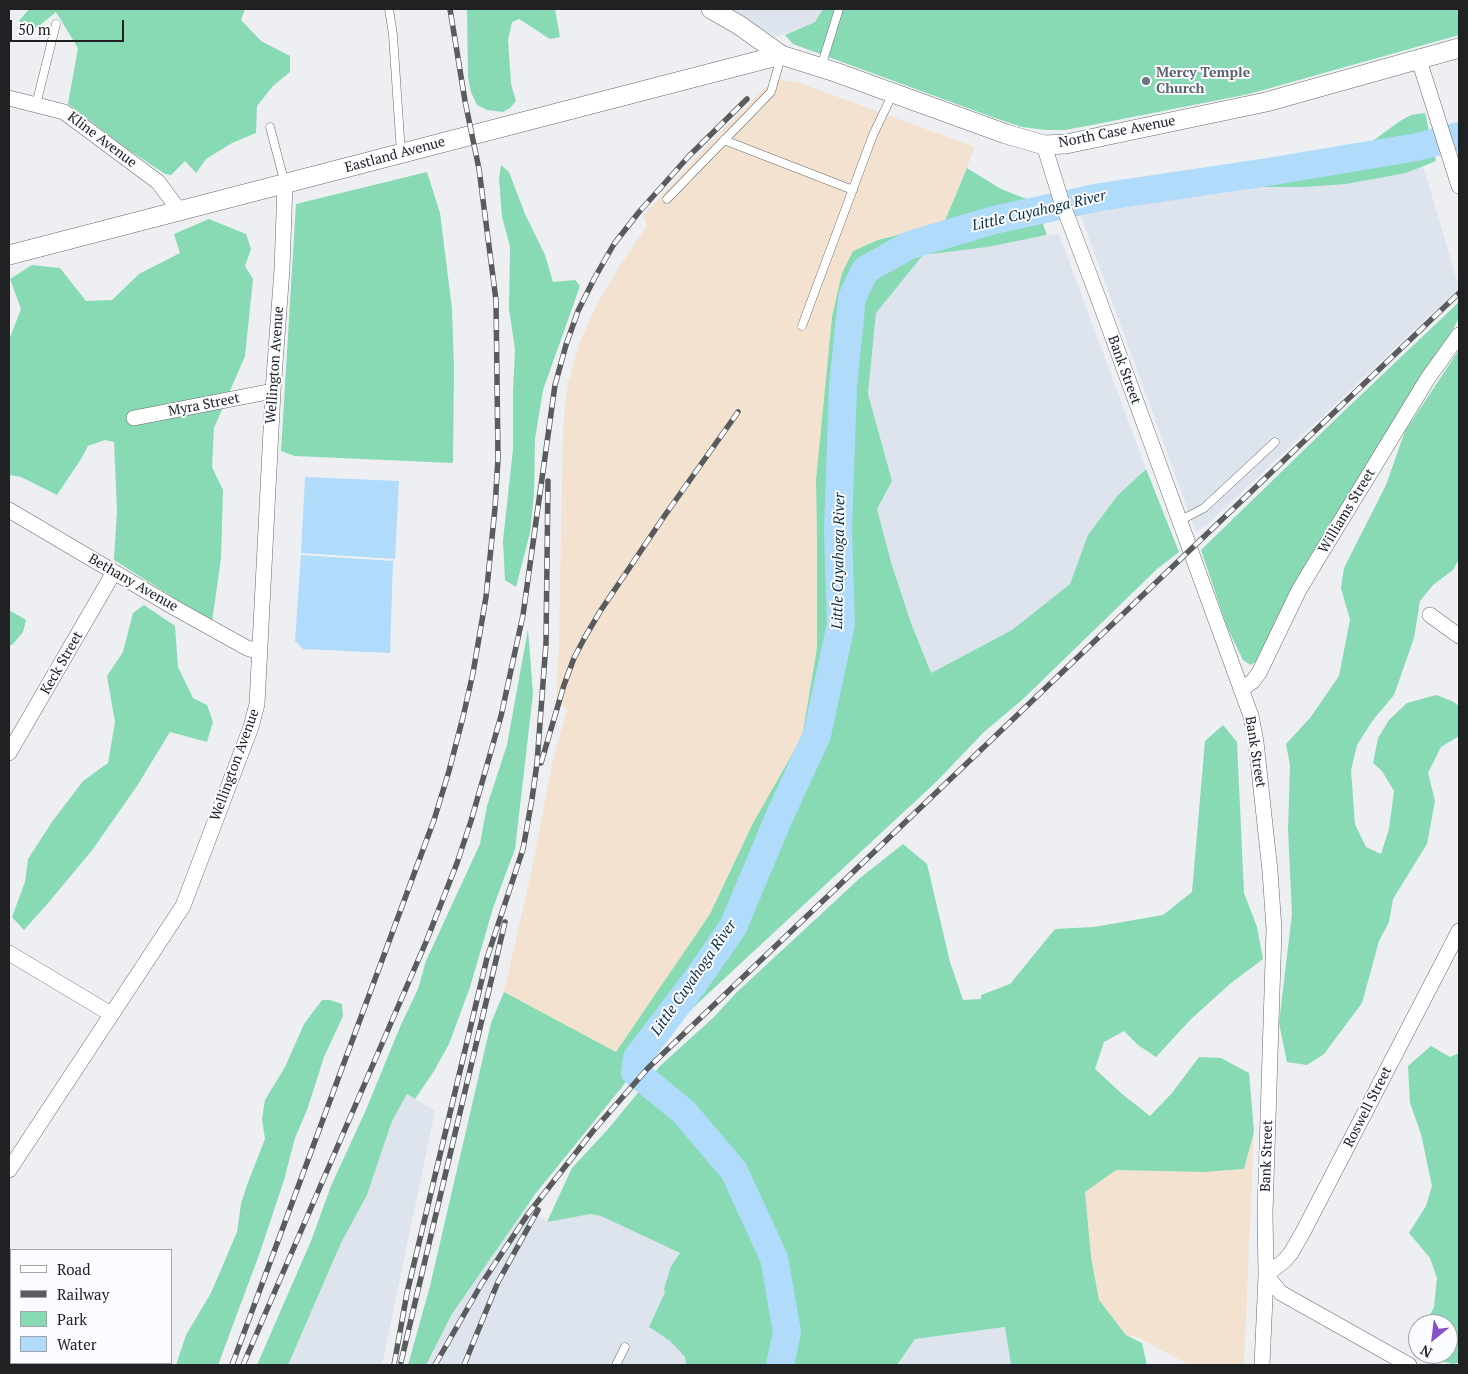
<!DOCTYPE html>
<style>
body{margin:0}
#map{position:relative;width:1468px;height:1374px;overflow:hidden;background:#edeff2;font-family:"PT Serif",serif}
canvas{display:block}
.frame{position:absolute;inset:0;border:10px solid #202122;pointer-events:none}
.legend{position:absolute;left:10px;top:1249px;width:162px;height:115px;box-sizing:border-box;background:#fafcff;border:1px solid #a3a4a7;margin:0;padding:6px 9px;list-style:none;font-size:15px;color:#202122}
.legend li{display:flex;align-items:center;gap:10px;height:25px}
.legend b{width:25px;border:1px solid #a3a4a7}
.north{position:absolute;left:1408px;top:1314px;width:50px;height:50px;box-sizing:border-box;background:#fafcff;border:1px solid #a3a4a7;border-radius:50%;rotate:209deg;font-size:14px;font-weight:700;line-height:20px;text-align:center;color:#202122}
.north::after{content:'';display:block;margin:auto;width:18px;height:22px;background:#8851c8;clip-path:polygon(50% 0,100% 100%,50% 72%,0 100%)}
.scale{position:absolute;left:10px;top:20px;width:114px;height:22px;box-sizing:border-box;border:2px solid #202122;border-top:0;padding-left:6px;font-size:15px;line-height:18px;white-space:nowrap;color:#202122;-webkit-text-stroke:4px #fafcff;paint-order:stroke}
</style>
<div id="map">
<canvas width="1468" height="1374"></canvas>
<div class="frame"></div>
<ul class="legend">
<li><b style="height:6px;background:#fff"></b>Road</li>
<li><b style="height:6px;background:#5a5b5d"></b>Railway</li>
<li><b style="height:14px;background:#87dab3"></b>Park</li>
<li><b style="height:14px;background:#b0dbfa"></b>Water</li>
</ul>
<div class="north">N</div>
<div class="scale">50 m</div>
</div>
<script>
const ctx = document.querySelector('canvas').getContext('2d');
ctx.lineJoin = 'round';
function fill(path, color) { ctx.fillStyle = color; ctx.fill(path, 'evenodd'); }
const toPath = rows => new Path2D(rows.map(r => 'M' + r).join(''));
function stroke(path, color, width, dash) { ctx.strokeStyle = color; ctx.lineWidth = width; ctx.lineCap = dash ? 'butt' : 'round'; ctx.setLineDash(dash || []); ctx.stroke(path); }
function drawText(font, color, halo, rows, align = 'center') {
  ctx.font = font + ' "PT Serif",serif'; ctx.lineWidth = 4; ctx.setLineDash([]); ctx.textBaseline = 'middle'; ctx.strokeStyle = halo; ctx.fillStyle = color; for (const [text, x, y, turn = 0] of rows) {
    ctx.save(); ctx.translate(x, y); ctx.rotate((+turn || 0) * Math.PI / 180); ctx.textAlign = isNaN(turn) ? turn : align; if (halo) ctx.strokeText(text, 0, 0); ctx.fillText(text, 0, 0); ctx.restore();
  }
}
const commercial = toPath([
 [780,80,797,82,975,147,944,223,880,239,853,251,832,317,816,480,817,537,817,648,802,737,753,823,710,914,616,1052,504,992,533,864,552,764,567,709,556,701,559,642,563,427,567,388,579,344,596,306,619,267,647,226,643,216,712,140,771,82],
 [1254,1132,1244,1365,1190,1365,1135,1336,1126,1335,1099,1300,1091,1257,1085,1191,1116,1170,1204,1172,1244,1169]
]);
const built = toPath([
 [727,9,823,9,815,22,775,37],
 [1420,155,1459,288,1210,522,1196,532,1081,216,1185,190],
 [1059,234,1146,469,1118,495,1088,535,1070,584,1012,630,931,673,911,623,891,562,877,509,892,481,868,394,876,313,923,255],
 [407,1094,435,1111,382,1365,288,1365,341,1243,367,1195,392,1121],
 [526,1207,547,1222,591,1214,601,1216,680,1253,671,1266,665,1292,649,1327,670,1341,685,1357,686,1365,426,1365,454,1311],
 [1006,1327,1011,1365,897,1365,915,1339]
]);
const green = toPath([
 [29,9,245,9,241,20,261,41,290,56,290,72,273,86,257,106,256,133,232,143,206,159,196,173,185,161,171,175,165,174,126,148,68,104,78,48,56,12,29,34,19,21],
 [467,9,555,9,560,37,550,39,519,19,512,22,508,40,511,84,516,101,510,108,503,112,487,110,477,105,471,92,468,78],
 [823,9,1459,9,1459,35,1249,94,1092,125,1065,130,1046,130,1022,127,992,117,793,44,785,35,815,22],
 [1425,113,1436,161,1406,173,1346,184,1304,187,1261,187,1249,189,1234,186,1226,180,1229,173,1272,166,1370,143,1400,121,1411,115],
 [501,165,509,172,525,214,545,255,553,282,575,280,580,286,543,390,535,439,534,493,530,533,516,587,505,580,503,541,513,449,513,392,515,349,509,309,510,246,502,217,499,178],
 [967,168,1001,189,1029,200,1039,214,1047,235,987,247,923,255,876,313,868,394,892,481,877,509,891,562,911,623,931,673,1012,630,1070,584,1088,535,1118,495,1146,469,1179,552,1157,569,1022,700,984,732,936,782,698,1003,656,1045,536,1193,452,1314,426,1365,408,1365,430,1286,491,1023,504,992,616,1052,710,914,753,823,802,737,817,648,817,537,816,480,832,317,842,273,853,251,878,240,944,223],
 [427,172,440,213,452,309,454,367,453,463,295,456,281,451,296,204],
 [209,219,246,234,251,249,245,266,253,279,245,356,214,428,212,467,223,490,221,558,212,622,114,560,117,511,114,442,105,440,88,446,81,459,57,495,21,477,9,475,9,340,21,309,10,279,32,265,60,268,86,301,112,300,139,274,180,253,174,234],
 [1459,302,1459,318,1453,329,1330,530,1258,660,1251,665,1243,660,1227,627,1201,550,1343,412],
 [1459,350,1459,559,1453,570,1433,585,1420,601,1414,638,1394,695,1373,720,1357,745,1351,770,1355,824,1366,847,1381,854,1389,829,1394,791,1382,771,1373,763,1378,738,1389,720,1407,703,1436,695,1452,701,1459,706,1459,736,1441,747,1428,773,1435,801,1427,844,1393,899,1389,922,1379,941,1362,1003,1324,1054,1307,1065,1287,1062,1279,1023,1292,914,1288,830,1290,765,1286,744,1310,718,1339,676,1350,620,1341,588,1344,568,1386,485,1405,431],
 [144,605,175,626,178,667,193,698,207,705,213,722,207,742,170,732,137,786,93,849,49,902,24,930,12,917,25,882,28,859,52,822,83,781,108,763,115,722,107,676,123,652,133,613],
 [9,610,26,620,23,632,13,644,9,646],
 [528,629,533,694,515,849,494,905,470,987,449,1044,434,1071,415,1099,407,1094,392,1121,367,1195,341,1243,288,1365,257,1365,311,1241,331,1186,365,1112,400,1027,418,989,426,961,480,844,487,806,507,745],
 [1223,725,1237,742,1244,893,1257,927,1263,959,1231,983,1191,1019,1156,1057,1138,1045,1124,1031,1104,1042,1095,1069,1121,1093,1150,1116,1172,1093,1199,1057,1221,1058,1249,1073,1254,1132,1244,1169,1204,1172,1116,1170,1085,1192,1091,1257,1099,1300,1126,1335,1142,1343,1147,1365,1011,1365,1005,1327,915,1339,897,1365,686,1365,685,1357,670,1341,649,1327,665,1292,664,1289,671,1266,680,1253,601,1216,591,1214,547,1222,572,1168,609,1128,660,1066,714,1017,737,992,860,878,903,844,927,864,950,962,963,1000,981,999,981,995,1010,984,1055,929,1094,927,1163,915,1192,892,1205,741],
 [322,1000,330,1000,342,1004,343,1016,324,1057,307,1110,295,1138,284,1180,259,1255,218,1365,176,1365,186,1335,211,1293,237,1232,241,1204,247,1185,265,1139,262,1119,265,1100,285,1067,304,1024],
 [1431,1046,1450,1057,1459,1053,1459,1362,1454,1364,1423,1358,1411,1350,1418,1336,1418,1354,1448,1354,1448,1324,1425,1324,1434,1307,1437,1278,1430,1258,1409,1233,1426,1206,1432,1186,1421,1134,1410,1103,1408,1066]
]);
const water = toPath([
 [305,477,399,481,395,559,301,553],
 [301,555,393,561,390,653,303,649,295,641]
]);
const river = toPath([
 [780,1365,787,1332,774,1258,734,1171,684,1112,635,1072,637,1058,697,979,733,927,780,815,817,735,841,624,838,530,843,387,852,298,865,270,910,245,994,220,1100,197,1268,172,1417,147,1459,136]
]);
const service = toPath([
 [389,9,393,35,401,153],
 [821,67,839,9],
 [36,105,56,24],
 [270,127,285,184],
 [724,140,853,190],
 [667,199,771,92,781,57],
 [802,326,873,135,893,93],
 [1179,521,1204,508,1275,442],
 [616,1365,625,1347]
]);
const minor = toPath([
 [1419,60,1459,186],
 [9,98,64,112,158,182,179,210],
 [1044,145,1061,200,1099,300,1251,716,1256,742,1270,871,1274,929,1265,1213,1266,1275,1262,1365],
 [134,418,273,391],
 [9,510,175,608,247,648,260,652],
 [1430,615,1459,636],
 [1241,690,1253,681,1259,673,1299,590,1317,560,1428,378,1459,335],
 [9,753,114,572],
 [9,953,111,1014],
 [9,1170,183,906,251,727,257,704,273,391,282,269,285,184],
 [1409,1365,1281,1293,1266,1275,1284,1261,1291,1253,1303,1232,1459,931]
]);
const tertiary = toPath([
 [711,9,739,25,781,55,835,72,1006,134,1044,145,1066,144,1266,102,1459,48],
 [9,255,781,55]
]);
const rail = toPath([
 [541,763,564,685,574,658,585,637,601,610,663,518,738,412],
 [401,1362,505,922],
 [232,1365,434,820,449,771,463,717,473,673,486,597,495,508,498,458,496,300,479,169,465,101,450,9],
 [243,1365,426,942,457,863,471,821,501,716,523,615,555,385,566,345,578,311,594,279,614,244,639,212,689,156,747,99],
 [394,1365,407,1293,487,958,523,849,532,799,537,763,546,643,548,481],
 [435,1365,482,1283,528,1214,593,1131,648,1068,1459,293],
 [464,1365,498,1282,538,1210]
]);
const markers = [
 [1146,81,5,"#6b7280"]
];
const worshipNames = [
 ["Mercy Temple",1156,73],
 ["Church",1156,89]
];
const streetNames = [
 ["North Case Avenue",1117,132,-11],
 ["Kline Avenue",102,140,37],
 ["Eastland Avenue",395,155,-15],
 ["Wellington Avenue",275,365,-86],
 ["Bank Street",1124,370,70],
 ["Myra Street",204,405,-11],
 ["Williams Street",1347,511,-59],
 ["Bethany Avenue",133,583,30],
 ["Keck Street",62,663,-60],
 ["Bank Street",1255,752,81],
 ["Wellington Avenue",235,765,-70],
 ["Roswell Street",1368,1107,-63],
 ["Bank Street",1267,1156,-88]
];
const waterNames = [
 ["Little Cuyahoga River",1039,211,-13],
 ["Little Cuyahoga River",839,561,-89],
 ["Little Cuyahoga River",694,978,-55]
];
fill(commercial, '#f3e2d0');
fill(built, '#dde4ee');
fill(green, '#87dab3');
fill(water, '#b0dbfa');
stroke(river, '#b0dbfa', 28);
stroke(service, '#67696b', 9);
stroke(minor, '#67696b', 16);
stroke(tertiary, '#67696b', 20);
stroke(service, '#fff', 8);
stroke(minor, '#fff', 15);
stroke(tertiary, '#fff', 19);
stroke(rail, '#5a5b5d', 5.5);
stroke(rail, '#fafcff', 4, [11]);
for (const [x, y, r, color] of markers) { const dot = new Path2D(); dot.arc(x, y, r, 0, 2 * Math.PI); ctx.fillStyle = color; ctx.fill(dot); stroke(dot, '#fafcff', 2); }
drawText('bold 14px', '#5b616d', '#fafcff', worshipNames, 'left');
drawText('14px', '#202122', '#fafcff', streetNames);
drawText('italic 15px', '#0b2d42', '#fafcff', waterNames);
</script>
